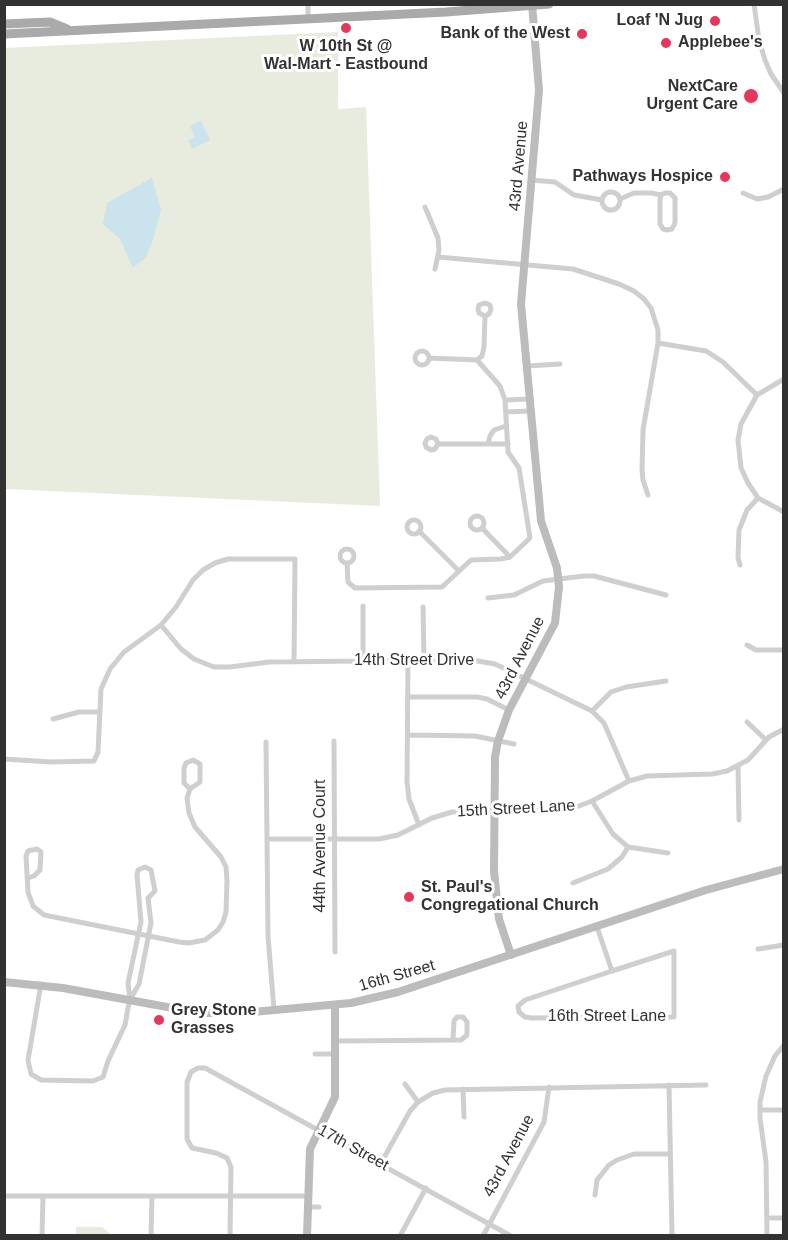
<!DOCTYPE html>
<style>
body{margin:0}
#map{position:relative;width:788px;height:1240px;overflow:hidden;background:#fff;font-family:Helvetica,sans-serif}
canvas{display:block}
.frame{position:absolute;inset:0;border:6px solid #323232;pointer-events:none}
</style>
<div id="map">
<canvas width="788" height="1240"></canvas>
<div class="frame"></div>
</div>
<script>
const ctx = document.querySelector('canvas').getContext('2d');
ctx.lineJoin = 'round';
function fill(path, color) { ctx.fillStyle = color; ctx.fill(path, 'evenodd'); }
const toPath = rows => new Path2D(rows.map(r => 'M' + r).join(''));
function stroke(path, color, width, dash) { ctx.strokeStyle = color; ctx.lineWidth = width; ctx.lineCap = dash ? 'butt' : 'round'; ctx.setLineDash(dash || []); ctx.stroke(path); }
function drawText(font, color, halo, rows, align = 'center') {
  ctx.font = font + ' Helvetica,sans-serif'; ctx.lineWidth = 6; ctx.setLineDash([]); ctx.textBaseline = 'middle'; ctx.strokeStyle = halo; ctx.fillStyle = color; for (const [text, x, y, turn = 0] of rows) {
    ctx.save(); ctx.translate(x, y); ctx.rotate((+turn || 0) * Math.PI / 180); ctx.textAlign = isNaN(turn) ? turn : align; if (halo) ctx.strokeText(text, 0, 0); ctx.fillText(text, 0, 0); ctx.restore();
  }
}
const green = toPath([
 [338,32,338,109,366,107,380,506,5,489,4,48],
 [76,1227,102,1227,112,1235,76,1235]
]);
const water = toPath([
 [201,121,210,140,192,149,188,141,195,137,190,126],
 [152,178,161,210,152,243,145,258,133,268,120,239,103,224,107,203]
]);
const street = toPath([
 [308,4,308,19],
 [754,4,759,40,765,60,771,74,784,93],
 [531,180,555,182,574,195,602,200],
 '602 201a9 9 0 1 1 18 0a9 9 0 1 1-18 0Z',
 [665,193,670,193,675,198,675,223,672,229,667,230,663,229,660,224,660,200,661,195,665,193],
 [743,193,757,199,768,197,784,189],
 [620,199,634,193,651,193,661,195],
 [425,207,438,238,439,250,435,269],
 [438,257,573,269,619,284,634,291,644,299,651,308,658,330,658,343,643,430,642,470,643,480,648,495],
 [658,343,706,351,723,362,757,395],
 '415 358a7 7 0 1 1 14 0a7 7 0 1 1-14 0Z',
 [477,360,482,356,484,347,485,316,479,313,478,309,479,305,485,303,490,305,491,309,489,314,485,316],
 [527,366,560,364],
 [784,379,757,395,741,424,738,440,741,468,748,483,758,498,784,512],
 [505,400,530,399],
 [506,412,530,411],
 [438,444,436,439,431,437,427,439,425,443,426,447,431,450,435,449,438,444,508,444],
 [488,444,490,436,494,430,506,426],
 '470 523a7 7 0 1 1 14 0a7 7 0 1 1-14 0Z',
 '407 527a7 7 0 1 1 14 0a7 7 0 1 1-14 0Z',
 [482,528,510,557],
 [419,531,459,571],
 '340 556a7 7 0 1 1 14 0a7 7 0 1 1-14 0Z',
 [347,563,348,582,355,588,442,587,471,560,501,559,510,557,530,538,519,468,508,452,505,400,500,386,477,360,429,358],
 [740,565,738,558,739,530,747,510,758,498],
 [488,598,514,595,543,581,584,576,594,576,666,595],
 [363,606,363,661],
 [423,607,424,661],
 [161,625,181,649,194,659,214,667,230,667,269,662,363,661,478,661,495,664,592,711,604,723,629,781],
 [747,645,756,650,784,650],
 [408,661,407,782,409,799,419,825],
 [409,697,477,697,487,699,509,710],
 [592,711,611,692,626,687,666,681],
 [53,719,79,712,99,712],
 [747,722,766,740],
 [408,735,475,736,514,744],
 [334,741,335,952],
 [266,742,268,936,274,1010],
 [4,759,51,762,94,761,98,752,101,689,110,669,124,652,161,625,176,607,193,580,203,570,215,563,228,559,295,559,294,662],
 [738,767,739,820],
 [592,801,613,834,628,847,668,853],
 [267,839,379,839,398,835,432,818,452,812,553,810,579,806,592,801,629,781,647,776,712,774,727,771,748,760,769,737,784,729],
 [28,878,34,876,40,870,41,852,37,849,28,851,26,856,28,892,33,906,44,915,179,942,189,943,205,940,218,930,223,922,226,912,227,881,226,867,221,857,195,827,189,813,187,798,190,789,200,782,200,764,193,760,186,763,184,768,184,783,190,789],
 [573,883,608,869,622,857,628,847],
 [597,927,612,971,674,951,674,1017,531,1018,525,1017,519,1012,518,1006,525,1000,612,971],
 [758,949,784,945],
 [41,984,28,1060,31,1074,41,1080,93,1081,103,1077,108,1061,125,1025,128,1008,130,1000,128,983,141,922,137,875,138,870,145,867,151,870,155,891,148,898,151,923,139,984,130,1000],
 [336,1041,461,1040,467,1035,467,1022,463,1017,457,1017,454,1021,453,1040],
 [315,1054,336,1054],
 [405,1084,418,1102],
 [669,1085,672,1236],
 [463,1089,464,1117],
 [760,1110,784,1110],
 [381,1163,410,1111,418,1102,433,1093,445,1090,706,1085],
 [595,1195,597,1180,609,1165,617,1160,634,1154,670,1154],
 [4,1196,307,1196],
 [307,1207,319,1207],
 [767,1218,784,1218],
 [42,1236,43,1196],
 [151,1236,152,1196],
 [230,1236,231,1167,227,1158,216,1153,192,1148,187,1139,187,1082,191,1072,198,1068,205,1068,511,1236],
 [400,1236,426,1188],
 [483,1236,544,1122,549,1087],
 [767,1236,766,1162,760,1118,760,1102,766,1076,775,1056,784,1045]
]);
const secondary = toPath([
 [511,955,499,919,494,871,495,757,498,741,509,710,555,623,559,587,557,568,541,521,540,510,521,304,539,90,532,4],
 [4,982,63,988,200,1013,242,1013,351,1003,398,992,706,890,784,869],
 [307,1236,310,1149,335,1097,335,1005]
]);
const primary = toPath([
 [4,24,50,22,67,29],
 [4,34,446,12,549,4]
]);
const markers = [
 [715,21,6,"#e6375b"],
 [346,28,6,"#e6375b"],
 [582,34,6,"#e6375b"],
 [666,43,6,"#e6375b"],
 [751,96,8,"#e6375b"],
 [725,177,6,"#e6375b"],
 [409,897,6,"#e6375b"],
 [159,1020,6,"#e6375b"]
];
const poiNames = [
 ["Loaf 'N Jug",703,21],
 ["Bank of the West",570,34],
 ["Applebee's",678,43,"left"],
 ["W 10th St @",346,47,"center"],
 ["Wal-Mart - Eastbound",346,65,"center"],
 ["NextCare",738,87],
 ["Urgent Care",738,105],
 ["Pathways Hospice",713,177],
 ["St. Paul's",421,888,"left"],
 ["Congregational Church",421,906,"left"],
 ["Grey Stone",171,1011,"left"],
 ["Grasses",171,1029,"left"]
];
const streetNames = [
 ["43rd Avenue",519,166,-85],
 ["43rd Avenue",520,658,-63],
 ["14th Street Drive",414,661],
 ["15th Street Lane",516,809,-3],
 ["44th Avenue Court",321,846,-90],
 ["16th Street",397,976,-16],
 ["16th Street Lane",607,1017],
 ["17th Street",353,1148,29],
 ["43rd Avenue",509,1156,-62]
];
fill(green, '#e7ecde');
fill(water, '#cbe3ec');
stroke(street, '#cfcfcf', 5);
stroke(secondary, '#bcbcbc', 8);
stroke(primary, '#aaa', 9);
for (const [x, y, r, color] of markers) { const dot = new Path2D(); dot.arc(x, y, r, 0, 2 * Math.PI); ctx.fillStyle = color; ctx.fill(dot); stroke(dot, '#fff', 2); }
drawText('bold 16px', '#323232', '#fff', poiNames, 'right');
drawText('16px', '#323232', '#fff', streetNames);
</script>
